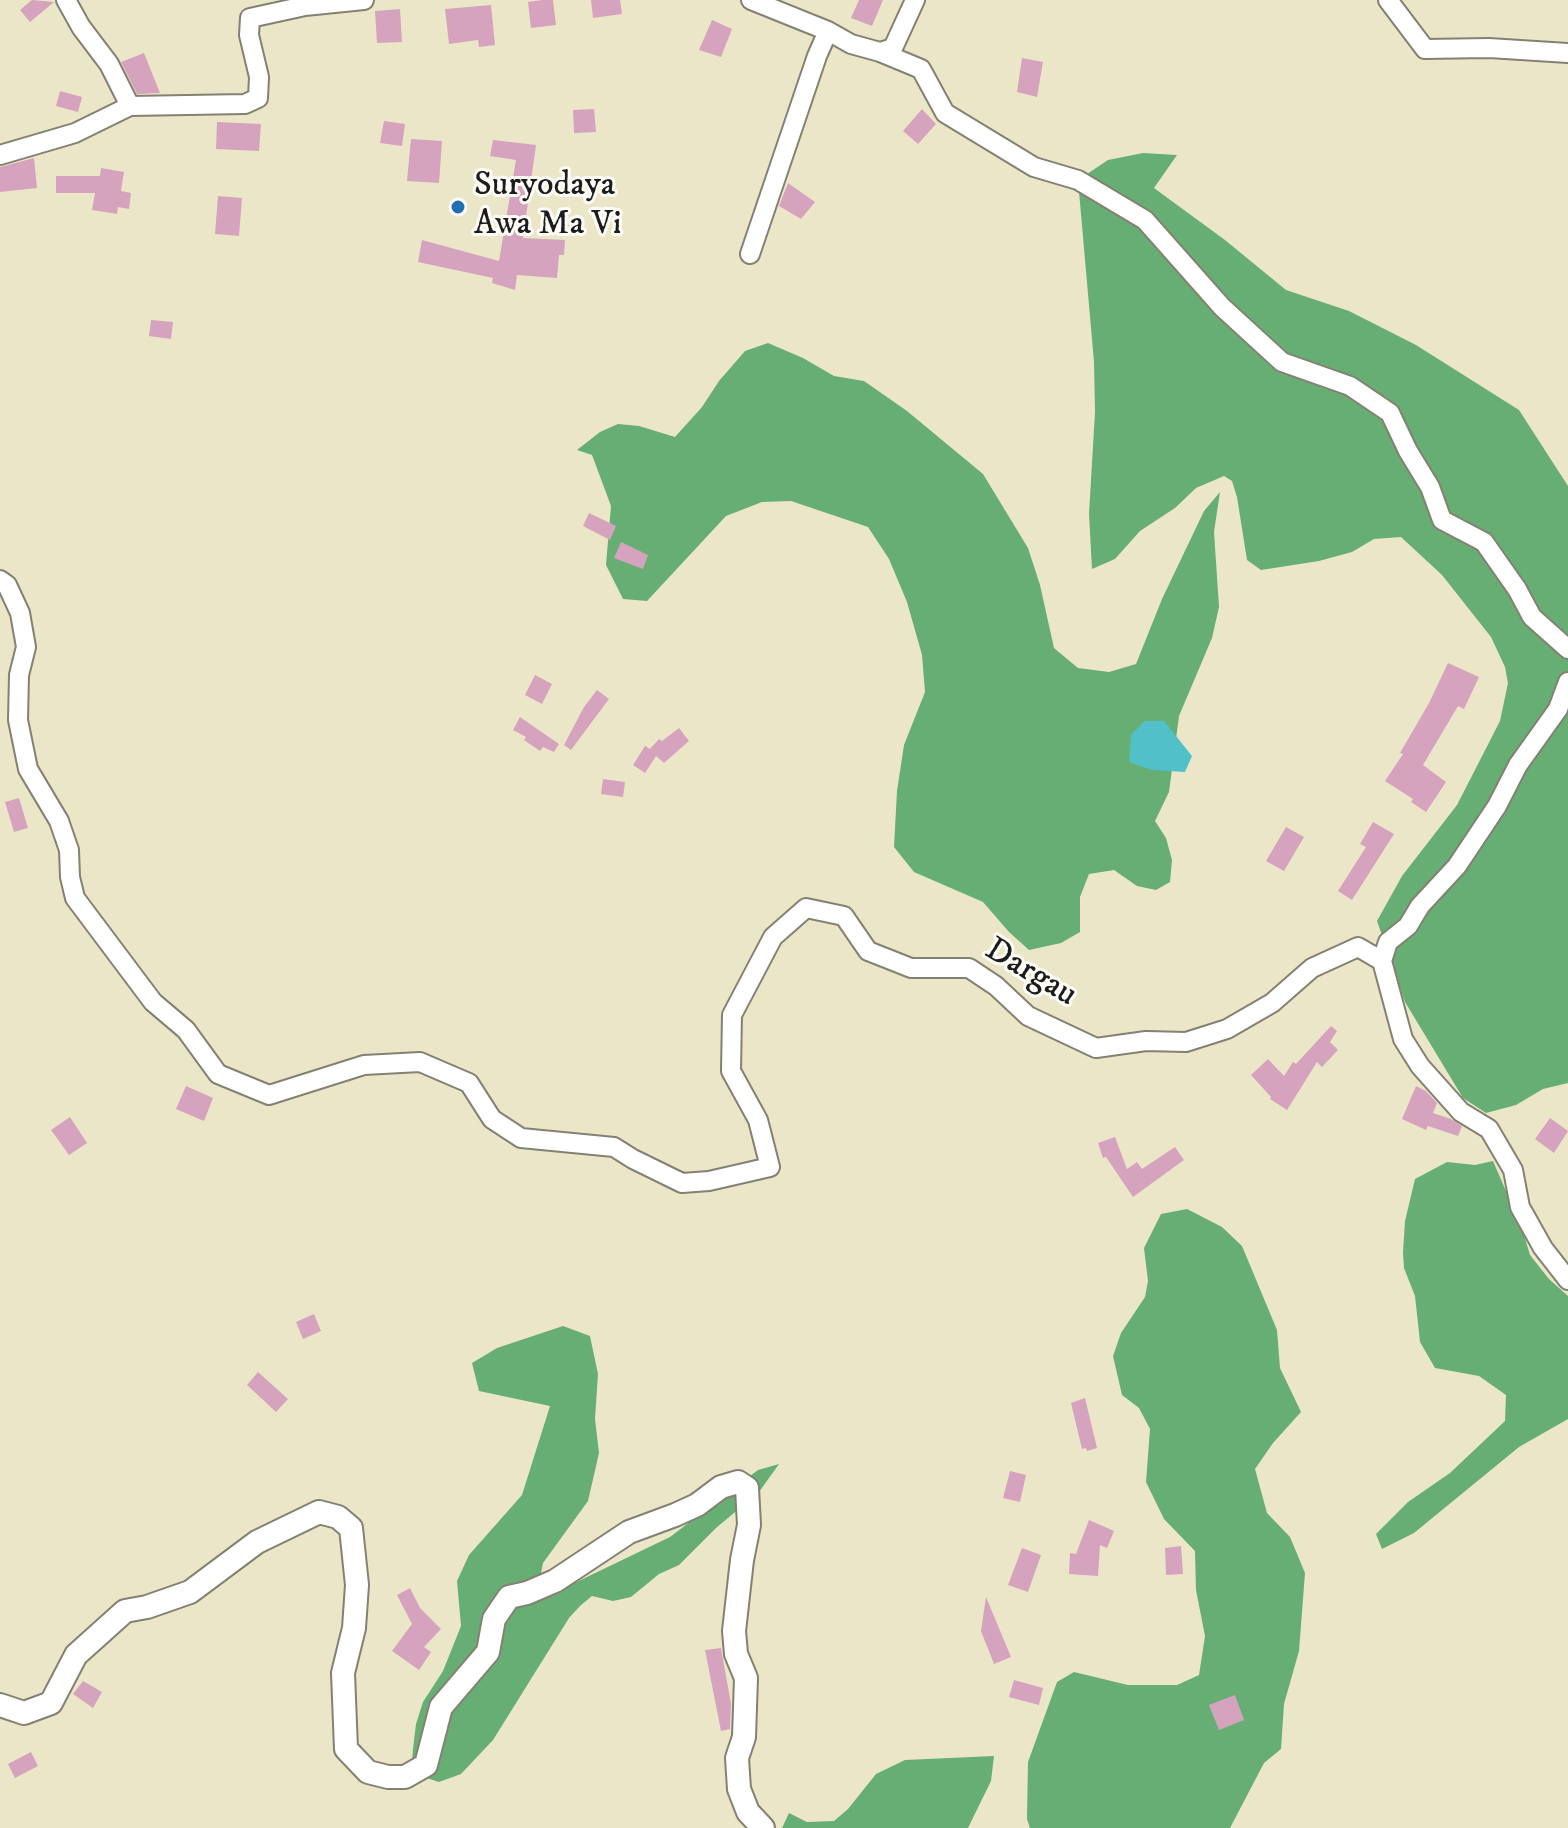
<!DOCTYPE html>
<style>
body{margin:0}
canvas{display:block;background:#ebe6c8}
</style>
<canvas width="1568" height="1828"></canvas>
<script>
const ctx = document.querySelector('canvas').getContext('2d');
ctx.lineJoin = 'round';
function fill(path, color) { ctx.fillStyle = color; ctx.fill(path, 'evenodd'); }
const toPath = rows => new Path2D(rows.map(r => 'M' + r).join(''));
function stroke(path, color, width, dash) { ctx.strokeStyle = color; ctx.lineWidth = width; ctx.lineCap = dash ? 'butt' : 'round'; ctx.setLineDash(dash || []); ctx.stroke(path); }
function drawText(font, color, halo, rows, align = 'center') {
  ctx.font = font + ' "IM FELL DW Pica",serif'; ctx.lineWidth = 6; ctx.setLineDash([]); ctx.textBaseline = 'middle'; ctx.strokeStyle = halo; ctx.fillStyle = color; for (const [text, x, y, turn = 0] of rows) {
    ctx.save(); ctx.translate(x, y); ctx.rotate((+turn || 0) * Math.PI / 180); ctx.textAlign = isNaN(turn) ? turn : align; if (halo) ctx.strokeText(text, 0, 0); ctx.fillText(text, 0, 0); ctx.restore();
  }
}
const forest = toPath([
 [1143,153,1177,155,1154,188,1225,240,1286,290,1349,311,1416,345,1519,410,1568,486,1568,1083,1543,1089,1516,1105,1486,1113,1463,1098,1405,1002,1377,921,1402,876,1457,805,1500,721,1508,683,1505,667,1491,637,1442,575,1401,537,1374,539,1352,552,1319,561,1261,570,1247,560,1237,497,1232,481,1224,476,1196,488,1175,508,1140,531,1115,559,1092,569,1089,514,1095,412,1094,362,1078,180,1108,160],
 [768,343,803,358,834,376,864,381,907,411,983,474,1028,548,1040,585,1054,648,1078,668,1109,672,1136,664,1162,599,1204,511,1220,492,1214,532,1219,607,1212,638,1179,716,1169,792,1155,821,1166,838,1172,860,1170,882,1156,890,1137,886,1114,870,1089,874,1080,897,1080,932,1061,943,1029,950,1009,932,983,902,914,872,894,847,897,791,904,745,925,692,922,655,907,602,889,559,868,527,791,501,762,502,726,516,647,601,623,599,606,565,611,506,592,455,577,450,600,432,618,424,639,426,675,437,702,407,719,381,745,351],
 [1493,1161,1522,1228,1530,1255,1549,1279,1568,1296,1568,1419,1519,1447,1414,1533,1382,1549,1376,1534,1408,1502,1450,1473,1505,1421,1506,1395,1479,1376,1435,1368,1420,1342,1415,1296,1404,1268,1403,1253,1405,1221,1415,1179,1447,1162,1475,1165],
 [1187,1209,1222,1227,1242,1246,1277,1330,1280,1368,1301,1412,1273,1443,1255,1469,1267,1513,1290,1537,1305,1573,1299,1651,1284,1704,1281,1749,1264,1763,1230,1828,1030,1828,1027,1819,1028,1762,1057,1682,1074,1672,1128,1685,1177,1685,1199,1675,1205,1636,1196,1590,1195,1551,1164,1519,1146,1482,1150,1429,1139,1408,1122,1395,1113,1356,1121,1333,1145,1297,1148,1281,1144,1248,1161,1214],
 [563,1326,590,1336,598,1374,595,1419,599,1453,588,1501,543,1563,538,1588,562,1589,670,1537,758,1470,779,1464,759,1492,716,1528,679,1565,659,1574,631,1597,613,1601,592,1596,580,1606,569,1618,493,1740,461,1774,439,1782,411,1773,413,1749,416,1724,423,1702,443,1671,461,1626,457,1581,469,1555,522,1495,550,1406,479,1391,472,1363,497,1348],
 [994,1756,991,1781,968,1828,782,1828,789,1813,807,1822,834,1821,848,1809,876,1774,905,1760]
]);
const water = toPath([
 [1145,721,1164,721,1192,756,1185,772,1152,770,1129,762,1131,735]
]);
const building = toPath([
 [32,0,54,2,30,22,20,10],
 [542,0,553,0,556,25,531,28,528,2],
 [591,0,620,0,622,14,593,18],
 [859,0,883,0,872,26,851,18],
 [491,5,495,45,479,47,478,40,449,44,445,9],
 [400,9,402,42,377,43,375,11],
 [712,20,732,29,721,57,699,50],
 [144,53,160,93,137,94,121,62],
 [1022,58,1043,62,1037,97,1017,92],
 [60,91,82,97,78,112,56,106],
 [594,109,596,132,574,133,573,110],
 [922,109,936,124,918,144,903,131],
 [384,121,405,124,402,146,380,143],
 [217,122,261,124,259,151,216,149],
 [411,139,442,141,439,183,407,181],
 [493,140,536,145,523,238,565,240,564,255,559,255,557,278,517,275,515,290,492,283,493,278,418,262,422,240,499,261,516,160,490,156],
 [34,158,37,188,0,192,0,167],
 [101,168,124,172,121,191,131,193,129,209,118,207,117,214,92,210,95,193,56,193,56,176,100,176],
 [788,183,815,202,801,219,779,206],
 [218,196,242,198,239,236,215,234],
 [151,320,173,322,171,339,149,336],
 [589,513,616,526,610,540,583,526],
 [621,542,648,555,643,569,614,558],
 [1448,663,1479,677,1464,709,1458,706,1423,765,1446,782,1426,812,1411,802,1413,799,1385,781,1403,754,1400,753,1429,703],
 [535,675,552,684,542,704,525,695],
 [597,690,609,699,571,750,564,745,584,707],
 [520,717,559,744,554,752,543,747,540,751,524,740,526,737,513,730],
 [679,728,689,741,664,763,656,756,645,773,633,765,645,746,650,749,659,739,662,741],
 [603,779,625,782,623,797,601,794],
 [19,798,28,828,14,832,5,802],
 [1373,822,1394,834,1352,900,1338,891,1366,847,1360,844],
 [1286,827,1304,837,1284,871,1266,861],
 [1331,1026,1337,1031,1330,1042,1338,1050,1322,1067,1317,1062,1287,1110,1270,1099,1271,1097,1251,1075,1268,1059,1284,1076,1293,1062,1296,1064],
 [186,1086,213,1098,204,1121,176,1109],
 [1416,1086,1426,1091,1437,1103,1433,1113,1451,1119,1462,1126,1458,1136,1428,1126,1426,1130,1402,1119],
 [70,1117,87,1143,69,1155,51,1130],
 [1550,1118,1568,1131,1554,1153,1535,1139],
 [1115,1137,1127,1169,1137,1162,1142,1169,1175,1147,1184,1160,1133,1197,1106,1157,1103,1158,1098,1143],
 [314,1314,321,1331,303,1339,296,1322],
 [258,1372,288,1399,276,1412,247,1385],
 [1085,1398,1097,1448,1087,1451,1086,1448,1082,1449,1071,1403],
 [1010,1471,1026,1475,1020,1502,1003,1498],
 [1089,1520,1114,1531,1107,1548,1100,1545,1098,1576,1069,1574,1070,1553,1076,1554],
 [1181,1546,1183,1574,1166,1575,1165,1548],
 [1022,1548,1041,1555,1028,1592,1008,1585],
 [410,1588,420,1608,441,1629,424,1647,431,1652,419,1670,392,1651,412,1624,397,1595],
 [986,1597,1011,1657,994,1664,981,1631],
 [721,1648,731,1704,730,1729,721,1731,705,1650],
 [1014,1680,1043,1688,1039,1705,1009,1697],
 [83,1681,102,1692,93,1708,73,1694],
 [1235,1695,1244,1720,1219,1730,1209,1705],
 [31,1752,38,1766,15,1778,8,1764]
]);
const minor = toPath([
 [66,0,81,27,109,64,130,106],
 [751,0,828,31,851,44,880,52,921,69,945,113,1034,167,1078,180,1145,220,1222,307,1282,362,1350,386,1390,413,1408,451,1430,487,1442,520,1484,542,1517,589,1532,617,1568,649],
 [1388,0,1425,49,1489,48,1568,53],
 [880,52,893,48,915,0],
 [0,155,75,133,130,106,245,104,258,98,259,77,249,35,250,18,305,6,364,0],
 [750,254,817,56,828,31],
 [0,580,7,585,20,613,26,647,19,675,18,720,28,769,59,821,69,850,70,877,75,898,153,1002,186,1030,218,1074,269,1095,364,1065,420,1062,469,1083,492,1119,521,1138,614,1147,633,1159,682,1183,709,1181,770,1167,758,1120,731,1071,732,1015,773,937,806,908,844,916,868,951,911,968,969,968,996,986,1028,1016,1096,1048,1146,1041,1186,1042,1227,1029,1272,1003,1312,968,1358,947,1382,961,1403,1039,1420,1066,1461,1112,1489,1129,1513,1170,1520,1207,1543,1248,1568,1280],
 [1382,961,1388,942,1408,926,1420,906,1457,866,1497,806,1518,765,1558,709,1568,682]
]);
const tertiary = toPath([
 [0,1705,24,1713,51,1703,76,1655,125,1611,147,1607,190,1592,257,1542,319,1512,338,1517,351,1528,357,1585,354,1628,343,1673,346,1749,368,1772,388,1777,405,1777,426,1765,441,1707,488,1652,494,1619,509,1597,527,1593,555,1581,629,1532,675,1515,697,1505,721,1487,738,1482,747,1488,749,1525,742,1560,734,1631,736,1654,746,1678,744,1737,737,1758,739,1789,748,1812,763,1828]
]);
const markers = [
 [458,207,8,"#1f6fb2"]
];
const poiNames = [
 ["Suryodaya",474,187],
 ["Awa Ma Vi",474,226]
];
const streetNames = [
 ["Dargau",1030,974,31]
];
fill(forest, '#67ae74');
fill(water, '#52c0c8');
fill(building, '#d6a3be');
stroke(minor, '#848172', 22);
stroke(tertiary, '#848172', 26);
stroke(minor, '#fff', 18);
stroke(tertiary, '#fff', 22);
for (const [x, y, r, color] of markers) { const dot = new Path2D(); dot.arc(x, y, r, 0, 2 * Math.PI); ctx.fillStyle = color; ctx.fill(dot); stroke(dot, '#fdfcf7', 3); }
drawText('34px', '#1c1c1c', '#fdfcf7', poiNames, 'left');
drawText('34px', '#1c1c1c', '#fdfcf7', streetNames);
</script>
